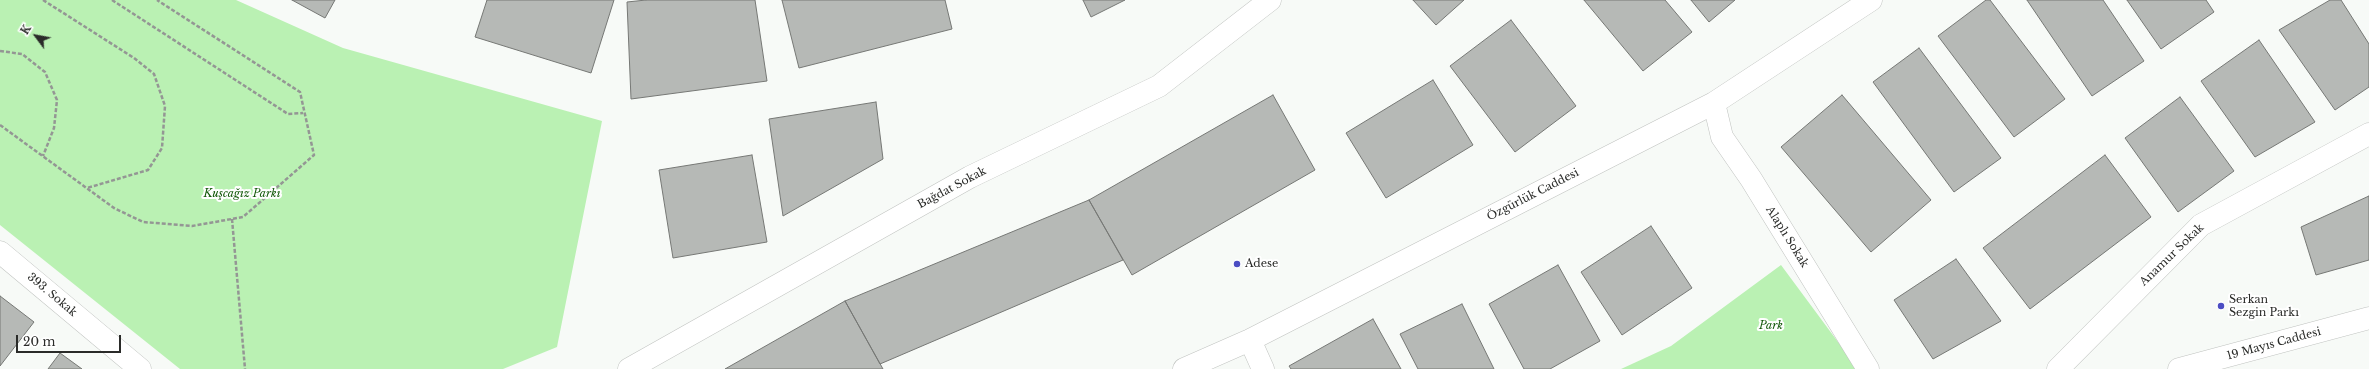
<!DOCTYPE html>
<meta charset="utf-8">
<style>
body{margin:0}
#map{position:relative;width:2369px;height:369px;overflow:hidden;background:#f7faf7;font-family:"Libre Baskerville",serif}
canvas{display:block}
.north{position:absolute;left:16px;top:16px;width:40px;height:40px;-webkit-text-stroke:3px #fff;paint-order:stroke;rotate:302deg;font-size:11px;font-weight:700;line-height:16px;text-align:center;color:#2a2b29}
.north::after{content:'';display:block;margin:auto;width:14px;height:18px;background:#2a2b29;clip-path:polygon(50% 0,100% 100%,50% 72%,0 100%)}
.scale{position:absolute;left:16px;top:335px;width:105px;height:18px;box-sizing:border-box;border:2px solid #2a2b29;border-top:0;padding-left:5px;font-size:12px;line-height:14px;white-space:nowrap;color:#2a2b29;-webkit-text-stroke:3px #fff;paint-order:stroke}
</style>
<div id="map">
<canvas width="2369" height="369"></canvas>
<div class="north">K</div>
<div class="scale">20 m</div>
</div>
<script>
const ctx = document.querySelector('canvas').getContext('2d');
ctx.lineJoin = 'round';
function fill(path, color) { ctx.fillStyle = color; ctx.fill(path, 'evenodd'); }
const toPath = rows => new Path2D(rows.map(r => 'M' + r).join(''));
function stroke(path, color, width, dash) { ctx.strokeStyle = color; ctx.lineWidth = width; ctx.lineCap = dash ? 'butt' : 'round'; ctx.setLineDash(dash || []); ctx.stroke(path); }
function drawText(font, color, halo, rows, align = 'center') {
  ctx.font = font + ' "Libre Baskerville",serif'; ctx.lineWidth = 4; ctx.setLineDash([]); ctx.textBaseline = 'middle'; ctx.strokeStyle = halo; ctx.fillStyle = color; for (const [text, x, y, turn = 0] of rows) {
    ctx.save(); ctx.translate(x, y); ctx.rotate((+turn || 0) * Math.PI / 180); ctx.textAlign = isNaN(turn) ? turn : align; if (halo) ctx.strokeText(text, 0, 0); ctx.fillText(text, 0, 0); ctx.restore();
  }
}
const green = toPath([
 [0,0,236,0,343,48,602,121,557,347,503,369,180,369,0,225],
 [1781,265,1858,369,1621,369,1671,346]
]);
const building = toPath([
 [292,0,335,0,325,18,292,0],
 [487,0,614,0,591,73,475,37,487,0],
 [646,0,755,0,767,81,631,99,627,2,646,0],
 [782,0,945,0,952,29,799,68,782,0],
 [1083,0,1125,0,1091,17,1083,0],
 [1413,0,1464,0,1436,25,1413,0],
 [1584,0,1665,0,1692,32,1643,71,1584,0],
 [1691,0,1735,0,1709,22,1691,0],
 [1986,0,1990,0,2065,99,2014,137,1938,36,1986,0],
 [2027,0,2103,0,2144,61,2092,96,2027,0],
 [2127,0,2206,0,2214,12,2161,49,2127,0],
 [2330,0,2341,0,2369,44,2369,87,2335,110,2279,30,2330,0],
 [1511,20,1576,106,1515,152,1450,66,1511,20],
 [2259,40,2315,122,2255,157,2201,81,2259,40],
 [1919,48,2001,158,1954,192,1873,82,1919,48],
 [1433,80,1473,145,1386,198,1346,133,1433,80],
 [1273,95,1315,170,1132,275,1089,200,1273,95],
 [1842,95,1931,200,1871,252,1781,147,1842,95],
 [2180,97,2234,171,2178,212,2125,138,2180,97],
 [876,102,883,159,783,216,769,119,876,102],
 [752,155,767,242,673,258,659,170,752,155],
 [2105,155,2151,217,2030,309,1983,248,2105,155],
 [2369,196,2369,260,2316,275,2301,227,2369,196],
 [1089,200,1123,260,880,364,845,301,1089,200],
 [1651,226,1692,288,1622,335,1581,272,1651,226],
 [1956,259,2001,321,1933,359,1894,300,1956,259],
 [1558,265,1600,341,1550,369,1524,369,1489,304,1558,265],
 [0,296,34,322,0,366,0,296],
 [845,301,883,369,725,369,845,301],
 [1462,304,1494,369,1418,369,1400,334,1462,304],
 [1373,319,1401,369,1291,369,1289,366,1373,319],
 [60,353,82,369,48,369,60,353]
]);
const path = toPath([
 [43,0,134,58,154,74,165,106,162,148,148,170,87,188],
 [112,0,288,114,303,113],
 [0,51,22,54,45,72,57,100,54,128,43,156],
 [0,125,114,208,143,222,192,226,243,217,314,155,300,92,157,0],
 [232,219,245,369]
]);
const minor = toPath([
 [1714,103,1722,137,1751,179,1868,369],
 [0,252,140,369],
 [1250,340,1263,369],
 [629,369,970,177,1159,86,1270,0],
 [1184,369,1250,340,1714,103,1871,0],
 [2058,369,2201,225,2369,134]
]);
const major = toPath([
 [2179,369,2369,318]
]);
const markers = [
 [1237,264,4,"#4b4dc3"],
 [2221,306,4,"#4b4dc3"]
];
const streetNames = [
 ["Bağdat Sokak",952,188,-28],
 ["Özgürlük Caddesi",1533,195,-27],
 ["Alaplı Sokak",1787,237,58],
 ["Anamur Sokak",2172,255,-44],
 ["393. Sokak",52,295,40],
 ["19 Mayıs Caddesi",2274,344,-15]
];
const parkNames = [
 ["Kuşcağız Parkı",242,194],
 ["Park",1771,326]
];
const poiNames = [
 ["Adese",1245,264],
 ["Serkan",2229,300],
 ["Sezgin Parkı",2229,313]
];
fill(green, '#baf1b3');
fill(building, '#b6b9b6');
stroke(building, '#767875', 1);
stroke(minor, '#c0c3c0', 23);
stroke(major, '#c0c3c0', 23);
stroke(path, '#949694', 2.5, [4, 2]);
stroke(minor, '#fff', 22);
stroke(major, '#fff', 22);
for (const [x, y, r, color] of markers) { const dot = new Path2D(); dot.arc(x, y, r, 0, 2 * Math.PI); ctx.fillStyle = color; ctx.fill(dot); stroke(dot, '#fff', 1.5); }
drawText('11px', '#2a2b29', '#fff', streetNames);
drawText('italic 11px', '#125809', '#fff', parkNames);
drawText('11px', '#2a2b29', '#fff', poiNames, 'left');
</script>
